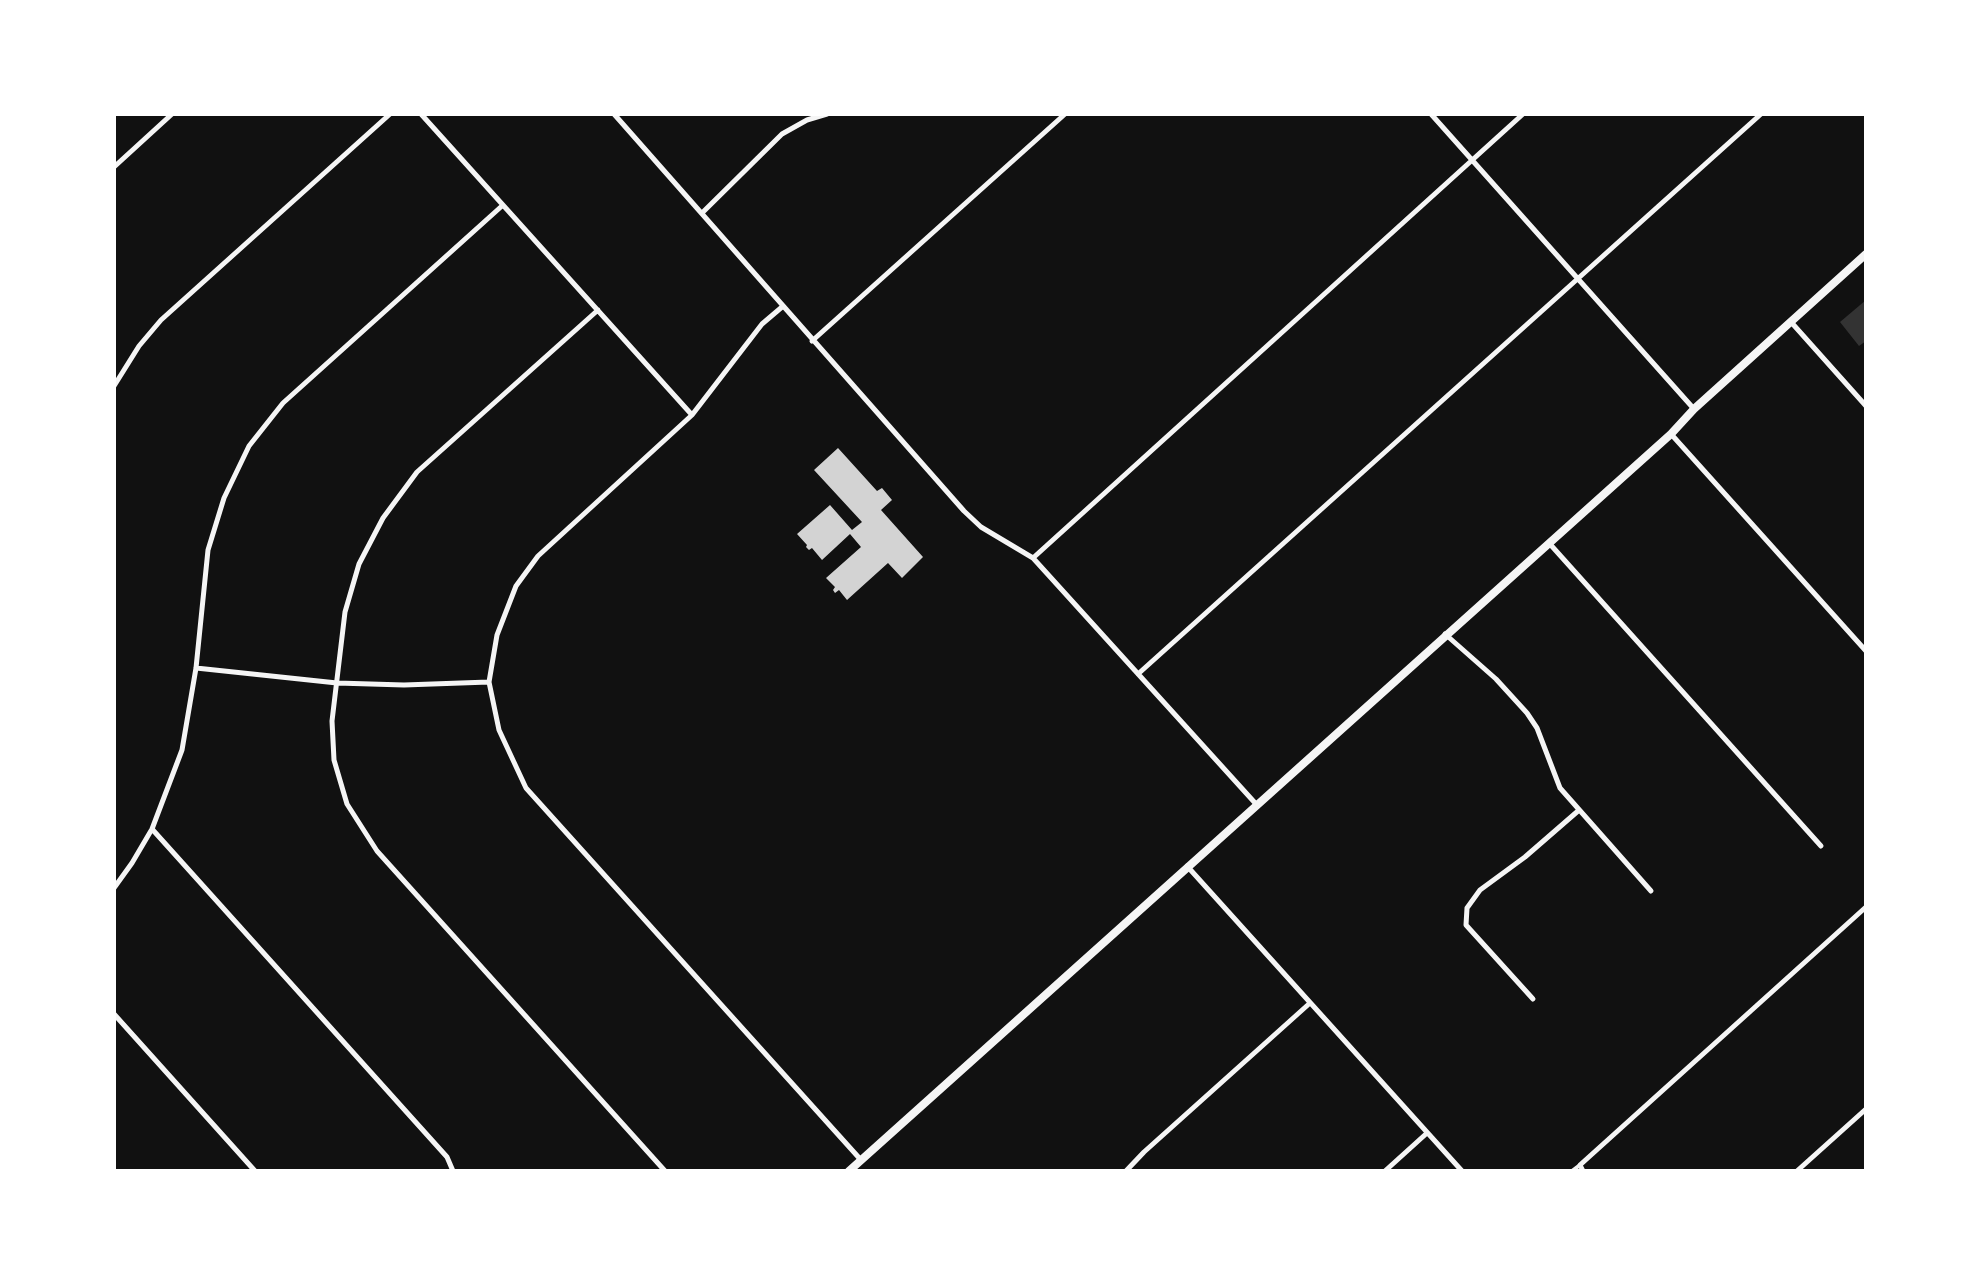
<!DOCTYPE html>
<style>
body{margin:0}
#map{position:relative;width:1980px;height:1285px;overflow:hidden;background:#111;font-family:Roboto,sans-serif}
canvas{display:block}
.frame{position:absolute;inset:0;border:116px solid #fff;pointer-events:none}
</style>
<div id="map">
<canvas width="1980" height="1285"></canvas>
<div class="frame"></div>
</div>
<script>
const ctx = document.querySelector('canvas').getContext('2d');
ctx.lineJoin = 'round';
function fill(path, color) { ctx.fillStyle = color; ctx.fill(path, 'evenodd'); }
const toPath = rows => new Path2D(rows.map(r => 'M' + r).join(''));
function stroke(path, color, width, dash) { ctx.strokeStyle = color; ctx.lineWidth = width; ctx.lineCap = dash ? 'butt' : 'round'; ctx.setLineDash(dash || []); ctx.stroke(path); }
const water = toPath([
 [1866,300,1866,341,1859,346,1840,322]
]);
const building = toPath([
 [838,448,877,491,882,488,892,500,881,510,923,557,902,578,888,563,847,600,839,590,835,593,833,590,835,587,826,578,861,547,850,534,822,560,812,548,809,550,806,547,807,545,797,534,830,505,852,530,862,522,814,470]
]);
const pedestrian = toPath([
 [1572,1171,1580,1165]
]);
const minor = toPath([
 [421,114,692,415],
 [614,114,964,511,981,527,1033,558,1256,804],
 [1431,114,1694,409],
 [114,167,172,114],
 [702,213,782,134,807,120,827,114],
 [782,307,762,324,692,415,538,556,516,586,497,635,489,682,499,730,526,788,861,1160],
 [598,310,417,472,383,518,359,564,345,612,332,721,334,760,347,804,377,851,665,1171],
 [1791,322,1866,406],
 [812,341,1065,114],
 [114,386,139,346,161,320,390,114],
 [1671,434,1866,651],
 [1549,543,1821,846],
 [1033,558,1523,114],
 [1445,634,1496,679,1527,713,1537,728,1560,788,1651,891],
 [196,668,337,683,404,685,489,682],
 [1138,674,1761,114],
 [152,829,447,1157,453,1171],
 [1187,866,1462,1171],
 [114,888,132,863,152,829,182,750,196,668,208,550,224,498,249,446,283,403,503,205],
 [1533,999,1466,925,1467,908,1480,890,1525,857,1578,811],
 [114,1014,255,1171],
 [1126,1171,1144,1152,1310,1003],
 [1385,1171,1427,1133],
 [1583,1171,1580,1165,1866,907],
 [1797,1171,1866,1109]
]);
const secondary = toPath([
 [849,1171,1671,434,1694,409,1866,254]
]);
fill(water, '#333');
fill(building, '#d3d3d3');
stroke(pedestrian, '#f5f5f5', 4);
stroke(minor, '#f5f5f5', 5);
stroke(secondary, '#f5f5f5', 8);
</script>
